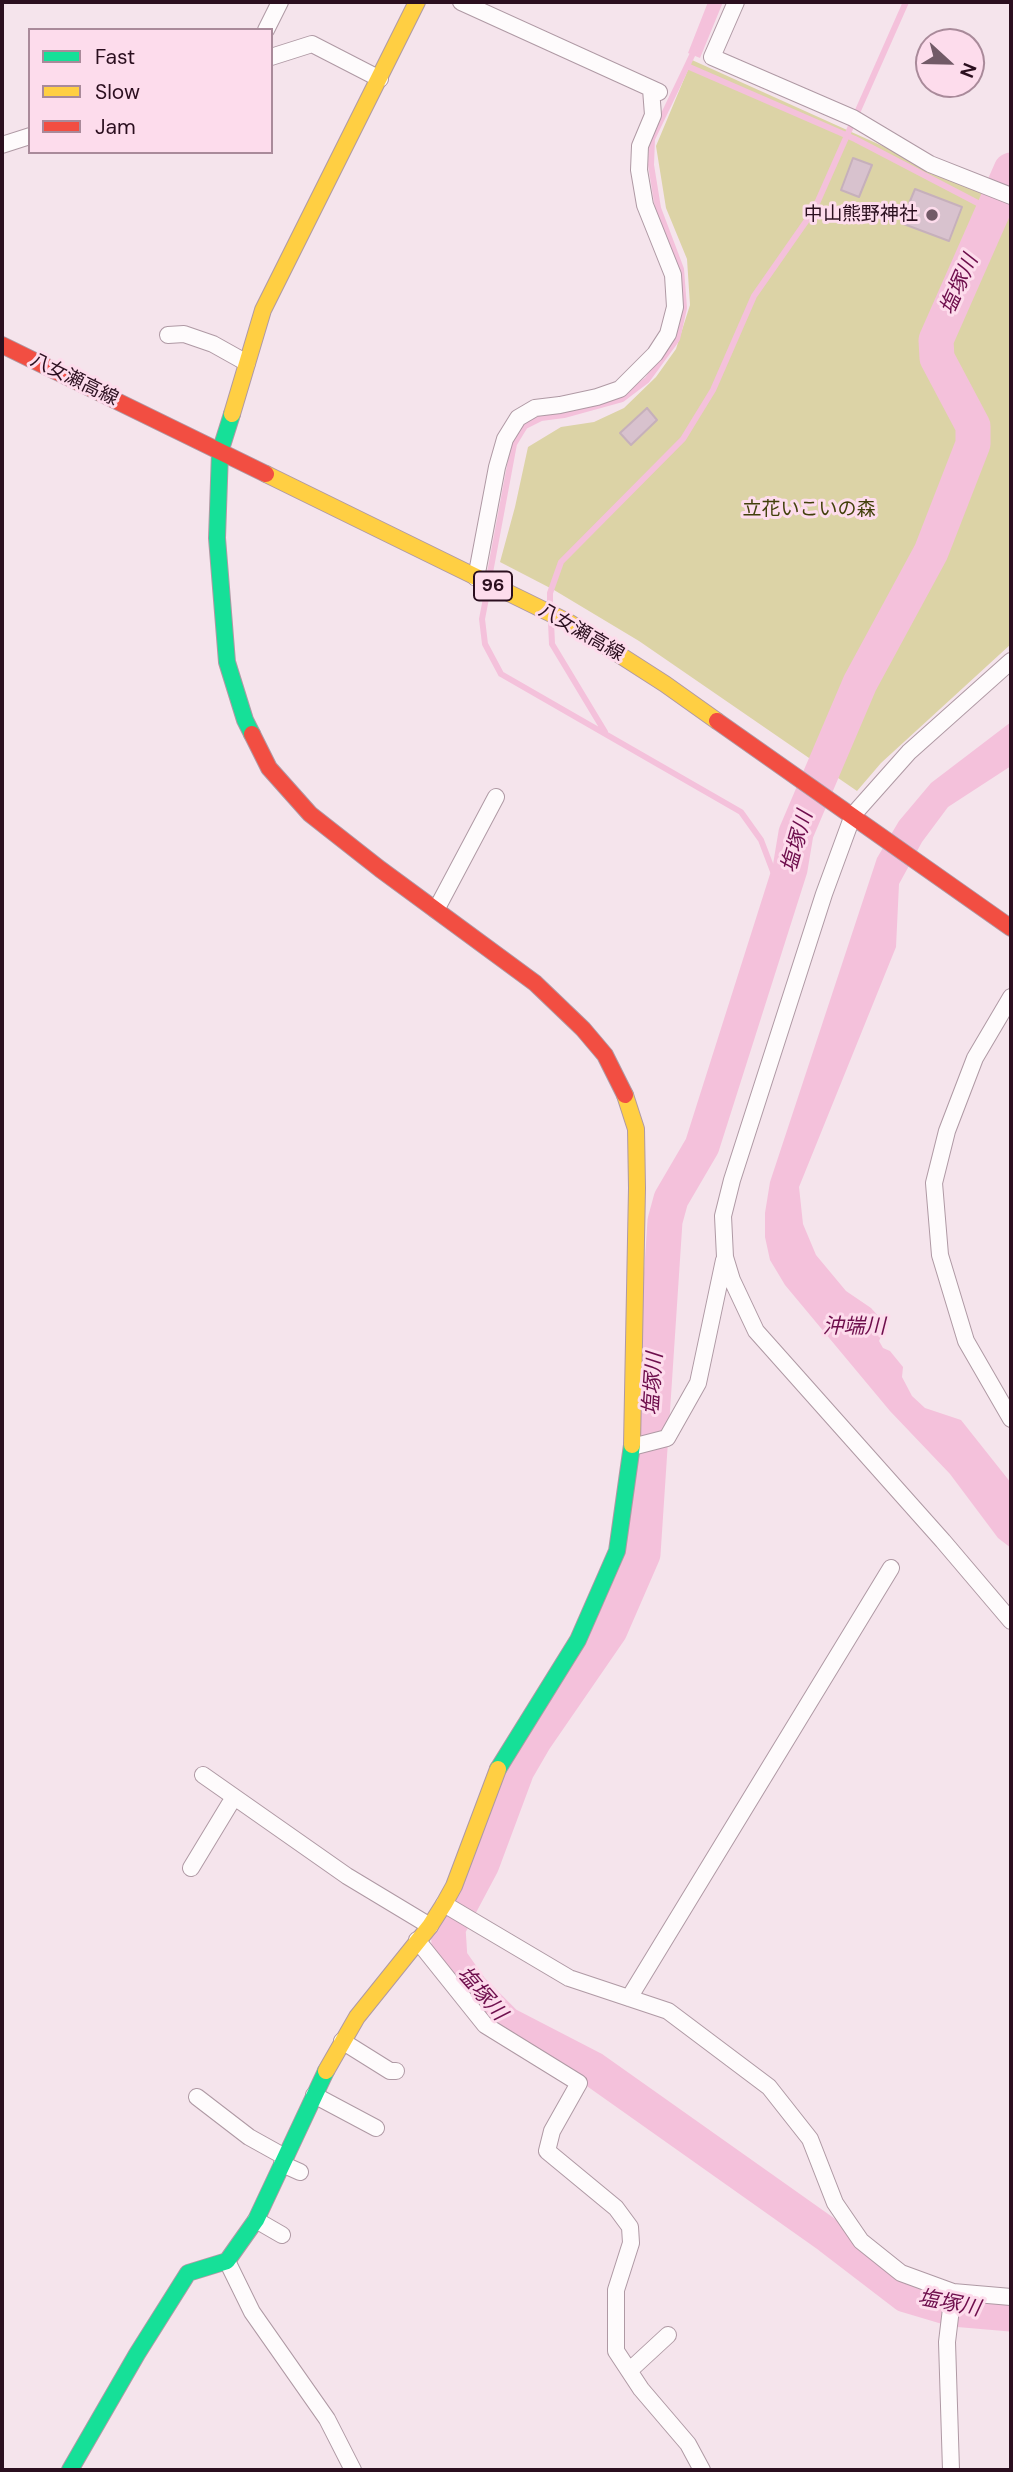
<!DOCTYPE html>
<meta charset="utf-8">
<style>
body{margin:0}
#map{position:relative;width:1013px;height:2472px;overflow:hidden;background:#f5e4ec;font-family:"DM Sans",sans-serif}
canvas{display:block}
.frame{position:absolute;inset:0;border:4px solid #2b0f1f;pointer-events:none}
.legend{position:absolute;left:28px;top:28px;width:245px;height:126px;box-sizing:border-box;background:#fddcec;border:2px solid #a98a9a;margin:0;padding:9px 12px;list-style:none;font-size:21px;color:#2b0f1f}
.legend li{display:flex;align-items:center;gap:14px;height:35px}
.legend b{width:35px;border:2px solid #a98a9a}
.north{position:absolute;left:915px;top:28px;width:70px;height:70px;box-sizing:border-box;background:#fddcec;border:2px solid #a98a9a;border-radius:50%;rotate:112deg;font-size:19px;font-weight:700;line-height:28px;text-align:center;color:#2b0f1f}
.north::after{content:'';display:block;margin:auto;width:24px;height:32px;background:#725a67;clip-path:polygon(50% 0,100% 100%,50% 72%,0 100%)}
</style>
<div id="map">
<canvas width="1013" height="2472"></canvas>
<div class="frame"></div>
<ul class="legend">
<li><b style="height:9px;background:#16e098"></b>Fast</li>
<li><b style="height:9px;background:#ffcf43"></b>Slow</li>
<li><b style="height:9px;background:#f24e42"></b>Jam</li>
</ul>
<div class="north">N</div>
</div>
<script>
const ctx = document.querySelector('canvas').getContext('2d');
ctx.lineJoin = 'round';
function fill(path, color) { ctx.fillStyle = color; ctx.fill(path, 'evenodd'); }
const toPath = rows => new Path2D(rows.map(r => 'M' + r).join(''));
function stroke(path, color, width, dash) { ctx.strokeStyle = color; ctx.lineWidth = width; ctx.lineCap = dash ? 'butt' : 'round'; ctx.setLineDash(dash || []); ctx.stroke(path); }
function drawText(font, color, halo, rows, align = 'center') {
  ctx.font = font + ' "DM Sans","Noto Sans JP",sans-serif'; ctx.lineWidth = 6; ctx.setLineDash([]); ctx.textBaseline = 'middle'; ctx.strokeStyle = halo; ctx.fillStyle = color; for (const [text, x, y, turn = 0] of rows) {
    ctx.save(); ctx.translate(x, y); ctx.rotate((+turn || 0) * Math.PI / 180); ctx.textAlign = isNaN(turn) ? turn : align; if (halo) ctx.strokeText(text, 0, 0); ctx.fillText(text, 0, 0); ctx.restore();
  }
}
const green = toPath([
 [692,60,1011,204,1011,644,881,763,857,791,639,641,554,590,500,562,515,507,528,447,561,427,594,422,624,408,656,377,676,349,690,305,687,259,666,208,656,146]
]);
const water = toPath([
 [708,2,723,2,700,58,688,53],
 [1011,722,1011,766,948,807,922,842,899,884,896,947,799,1187,803,1224,816,1255,846,1291,871,1308,880,1318,883,1332,879,1341,883,1348,890,1351,903,1367,902,1377,912,1396,925,1408,961,1420,1011,1483,1011,1548,998,1538,950,1474,890,1411,785,1285,770,1260,765,1237,765,1213,770,1182,877,858,899,821,931,783]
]);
const stream = toPath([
 [695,49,687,66,855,139,993,211],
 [489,578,514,444,525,426,541,418,564,415,622,399,647,380,677,339,684,308,681,269,658,208,651,165,652,139,687,66],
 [488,588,482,619,485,644,501,674,741,812,761,840,782,895],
 [550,604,550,593,561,562,683,439,713,390,754,296,814,210,906,2],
 [551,622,552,644,605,732]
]);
const river = toPath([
 [1011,170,936,340,937,358,973,426,973,444,931,552,860,683,796,833,790,869,702,1146,671,1199,665,1221,643,1554,610,1630,535,1739,517,1770,482,1864,448,1928,450,1959,471,1989,506,2024,593,2069,829,2236,906,2295,953,2309,1011,2314]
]);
const building = toPath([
 [853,158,872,165,859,197,841,190,853,158],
 [915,189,962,207,949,241,901,223,915,189],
 [647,408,657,420,631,445,620,433,647,408]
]);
const street = toPath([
 [461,2,659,92],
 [736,2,712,57,853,118,930,164,1011,196],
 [266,30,280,2],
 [271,57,312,44,380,79],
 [2,145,30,136],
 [168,335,184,334,213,344,247,363],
 [476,578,497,467,505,439,518,418,535,408,560,405,597,397,620,389,655,354,668,334,675,307,673,275,645,205,639,170,640,146,653,115,651,89],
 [1011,661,909,752,853,815,824,894,732,1180,723,1216,725,1257,732,1280,756,1331,943,1541,1011,1621],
 [436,910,496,797],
 [1011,997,975,1058,947,1131,934,1183,940,1255,966,1341,1011,1419],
 [632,1447,667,1438,698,1383,724,1260],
 [203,1775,347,1876,430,1926],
 [191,1868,234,1797],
 [444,1904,569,1978,668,2011,769,2087,810,2139,835,2203,861,2241,901,2273,953,2292,1011,2297],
 [417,1940,485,2025,579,2083,552,2131,547,2151,616,2208,630,2227,631,2243,616,2290,616,2351,641,2389,688,2444,702,2470],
 [629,1998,891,1568],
 [342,2041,390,2071,396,2071],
 [314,2095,376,2128],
 [197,2097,249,2137,285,2157],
 [282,2164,300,2172],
 [256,2220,282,2235],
 [227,2261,252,2312,327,2419,353,2470],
 [629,2371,668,2335],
 [951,2470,947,2342,953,2292]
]);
const fast = toPath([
 [232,414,220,452,217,538,227,662,245,720,252,734],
 [498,1769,578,1640,617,1551,632,1445],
 [70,2470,137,2354,188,2273,227,2261,256,2220,326,2071]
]);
const slow = toPath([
 [232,414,263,310,417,2],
 [266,474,570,623,665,684,717,721],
 [625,1095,636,1129,637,1188,632,1445],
 [326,2071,357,2017,430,1926,444,1904,454,1886,498,1769]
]);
const jam = toPath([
 [2,345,266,474],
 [717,721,1011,928],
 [252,734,269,768,310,814,380,869,535,983,583,1029,605,1055,625,1095]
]);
const markers = [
 [932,215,7,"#725a67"]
];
const shields = [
 [493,586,38]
];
const shieldNames = [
 ["96",493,586]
];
const poiNames = [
 ["中山熊野神社",918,215]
];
const streetNames = [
 ["八女瀬高線",74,380,26],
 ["八女瀬高線",581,633,30]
];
const parkNames = [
 ["立花いこいの森",809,510]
];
const waterNames = [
 ["塩塚川",960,285,-66],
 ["塩塚川",798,842,-74],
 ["沖端川",854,1327],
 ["塩塚川",654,1384,-86],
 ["塩塚川",481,1994,49],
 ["塩塚川",949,2304,11]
];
fill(green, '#dcd3a6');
fill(water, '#f4c1db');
stroke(stream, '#f4c1db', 6);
stroke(river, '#f4c1db', 35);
fill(building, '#d8c2ce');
stroke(building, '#c6b0bb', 2);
stroke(street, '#af99a4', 18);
stroke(fast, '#af99a4', 18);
stroke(slow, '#af99a4', 18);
stroke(jam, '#af99a4', 18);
stroke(street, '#fefbfc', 16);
stroke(fast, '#16e098', 16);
stroke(slow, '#ffcf43', 16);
stroke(jam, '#f24e42', 16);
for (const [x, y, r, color] of markers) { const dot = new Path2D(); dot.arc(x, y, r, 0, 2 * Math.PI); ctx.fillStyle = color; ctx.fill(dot); stroke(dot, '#fddcec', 2.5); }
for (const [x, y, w] of shields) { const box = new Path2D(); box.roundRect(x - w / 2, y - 14.5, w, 29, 5); ctx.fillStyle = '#fddcec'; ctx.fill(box); stroke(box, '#2b0f1f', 2); }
drawText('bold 18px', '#2b0f1f', null, shieldNames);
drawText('19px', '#2b0f1f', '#fddcec', poiNames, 'right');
drawText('19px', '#2b0f1f', '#fddcec', streetNames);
drawText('19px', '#42400b', '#fddcec', parkNames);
drawText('italic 21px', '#6e0e4c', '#fddcec', waterNames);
</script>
